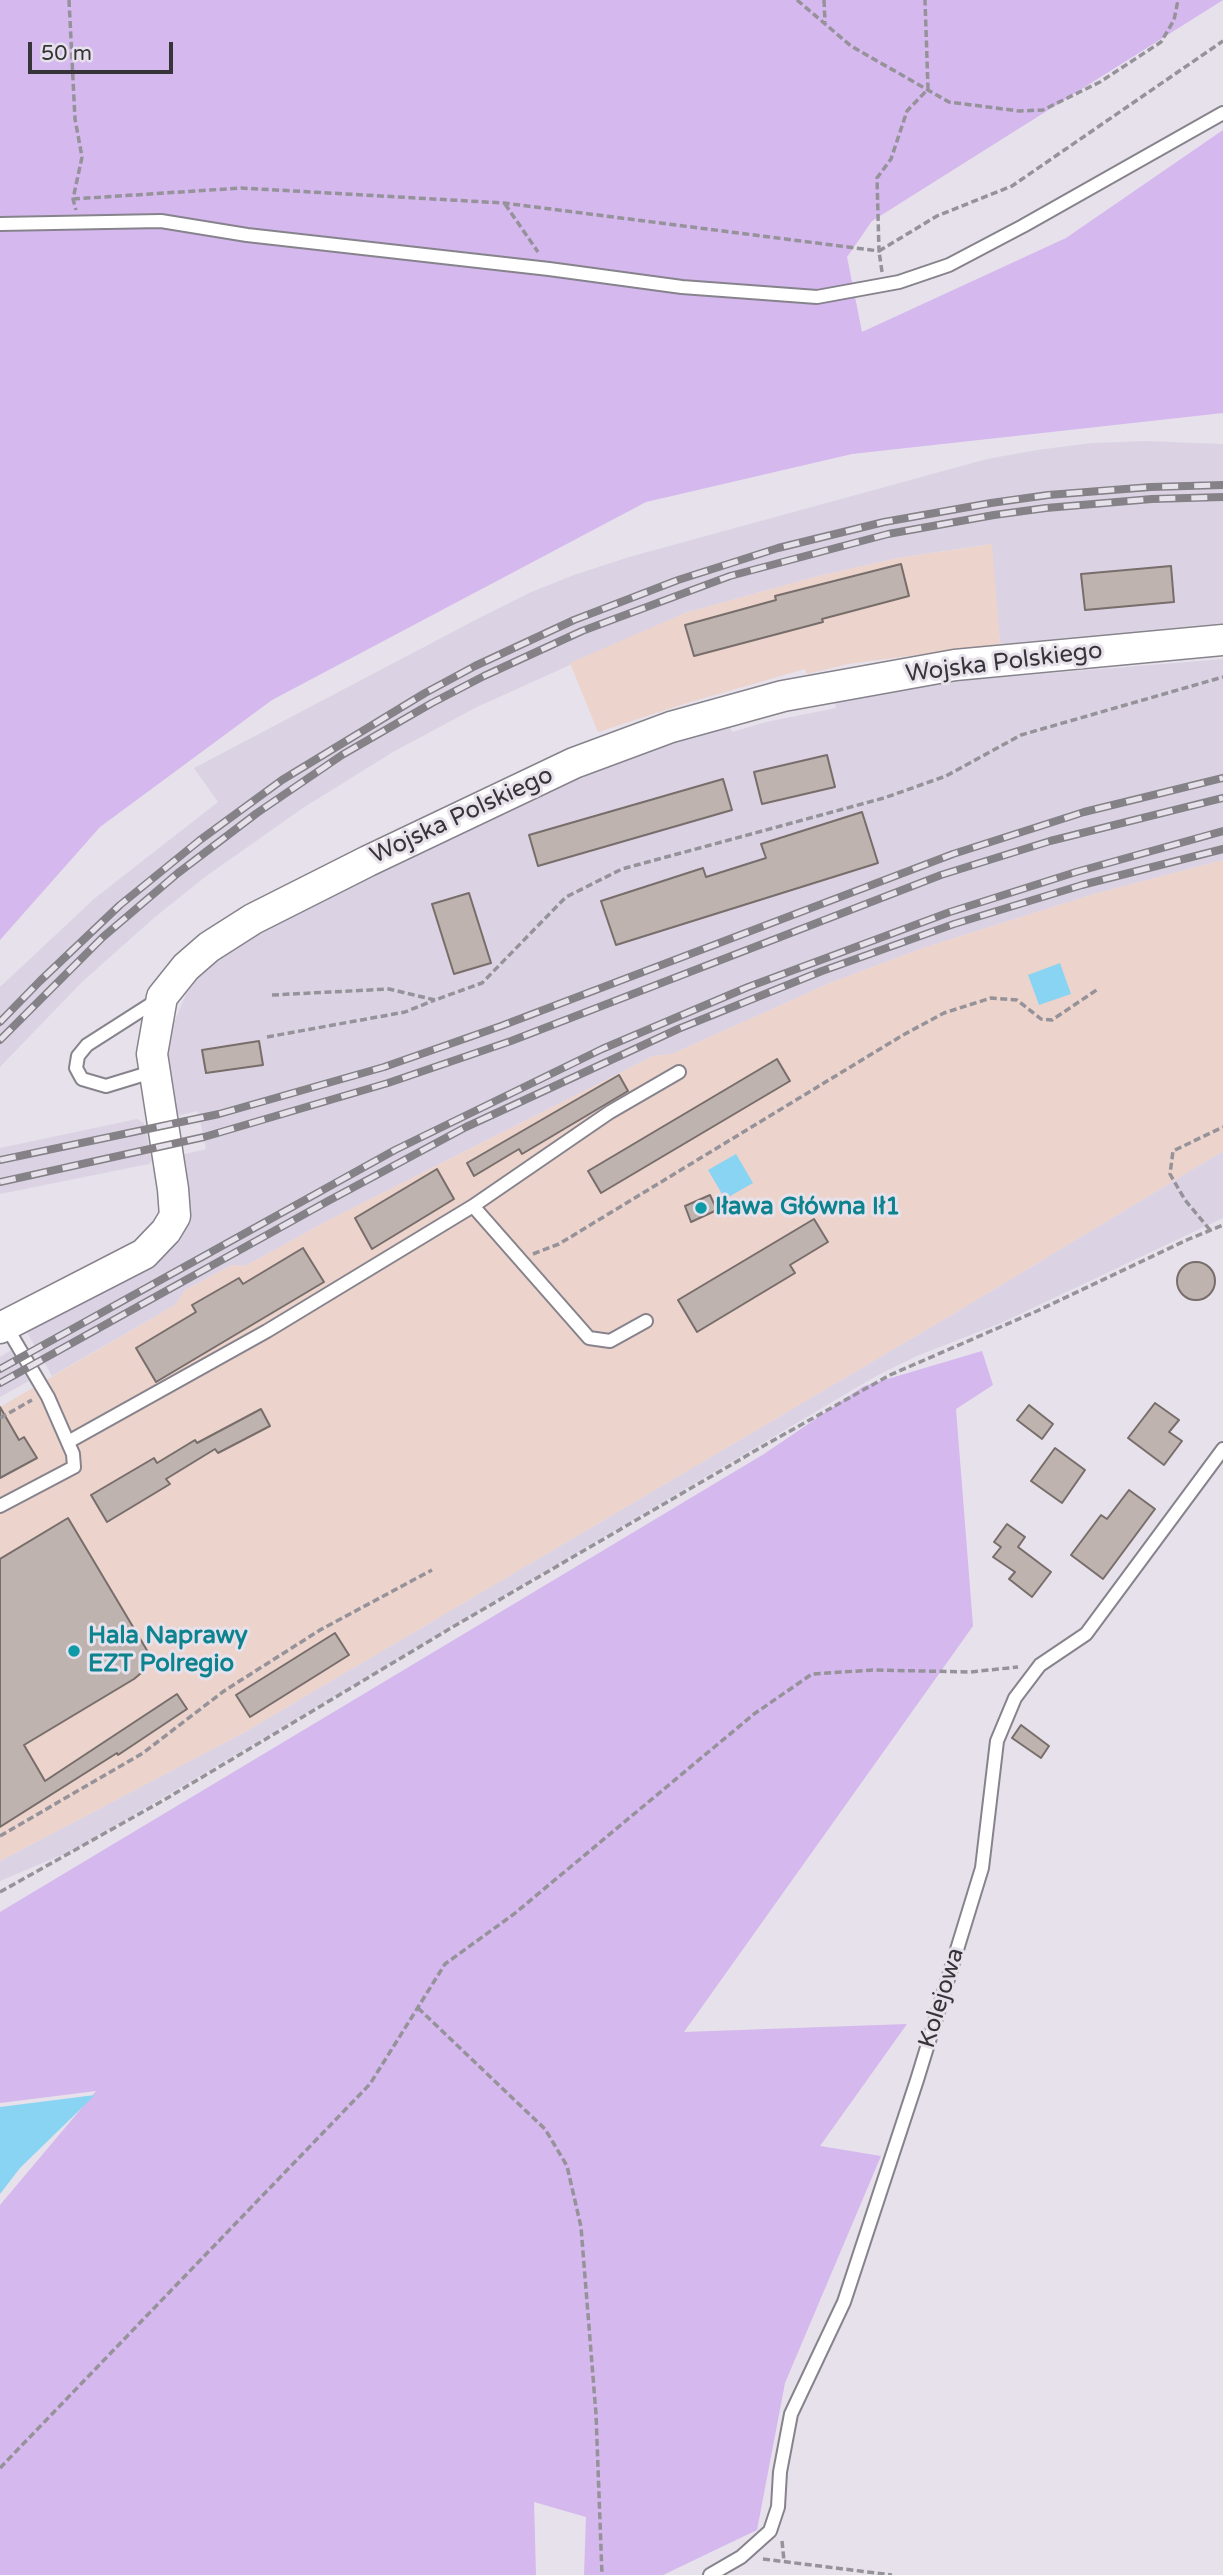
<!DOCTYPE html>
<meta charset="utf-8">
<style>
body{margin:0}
#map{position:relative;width:1223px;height:2575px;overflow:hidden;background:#e6e1ea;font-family:"Varela Round",sans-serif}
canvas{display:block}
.scale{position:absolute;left:28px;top:42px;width:145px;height:32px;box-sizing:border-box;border:4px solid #363438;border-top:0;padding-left:9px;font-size:21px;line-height:24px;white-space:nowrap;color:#363438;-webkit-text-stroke:5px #e6e1ea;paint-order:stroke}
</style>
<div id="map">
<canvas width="1223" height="2575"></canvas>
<div class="scale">50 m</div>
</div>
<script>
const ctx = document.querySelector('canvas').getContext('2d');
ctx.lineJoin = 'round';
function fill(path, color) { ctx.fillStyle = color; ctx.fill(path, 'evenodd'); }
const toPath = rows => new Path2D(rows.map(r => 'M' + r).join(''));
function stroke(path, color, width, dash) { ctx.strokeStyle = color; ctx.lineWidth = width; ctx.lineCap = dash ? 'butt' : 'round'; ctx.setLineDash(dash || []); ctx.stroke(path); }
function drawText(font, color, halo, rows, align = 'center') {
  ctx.font = font + ' "Varela Round",sans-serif'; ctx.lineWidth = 6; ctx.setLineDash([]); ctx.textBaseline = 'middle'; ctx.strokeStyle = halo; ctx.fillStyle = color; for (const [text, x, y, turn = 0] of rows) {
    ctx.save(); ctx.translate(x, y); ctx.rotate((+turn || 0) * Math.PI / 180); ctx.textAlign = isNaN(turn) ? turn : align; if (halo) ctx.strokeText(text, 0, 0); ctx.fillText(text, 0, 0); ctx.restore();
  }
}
const built = toPath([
 [1147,441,1223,444,1223,623,1000,644,991,544,898,558,818,576,685,613,477,707,393,752,303,808,205,877,155,917,82,982,0,1067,0,987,95,898,218,802,194,768,483,616,529,593,574,575,629,557,987,459,1037,450,1091,443],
 [1223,659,1223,860,1094,894,923,948,830,983,672,1054,653,1056,329,1220,245,1266,232,1265,185,1290,175,1305,52,1376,24,1327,188,1201,189,1186,181,1155,206,1149,198,1111,173,1117,168,1054,171,1030,186,994,199,976,214,961,251,934,573,775,729,723,732,732,766,722,836,708,834,698,943,682],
 [137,1119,144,1123,152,1161,149,1164,0,1194,0,1148],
 [1223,1151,1223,1218,1001,1323,917,1356,878,1375,76,1849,0,1881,0,1861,243,1733,948,1317],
 [11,1350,29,1381,0,1397,0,1357]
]);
const industrial = toPath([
 [992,544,1000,644,848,664,807,674,805,669,687,703,598,732,570,663,685,613,818,576,898,558],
 [1223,860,1223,1151,948,1317,243,1733,0,1861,0,1407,175,1305,185,1290,232,1265,245,1266,329,1220,653,1056,672,1054,830,983,923,948,1094,894]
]);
const green = toPath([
 [0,0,1223,0,872,221,847,257,862,332,1066,238,1223,130,1223,413,852,454,646,502,272,700,100,827,0,940],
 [982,1351,993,1385,956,1409,973,1626,684,2032,907,2024,820,2146,881,2156,785,2383,757,2530,663,2575,584,2575,586,2517,534,2502,536,2575,0,2575,0,2205,96,2091,0,2103,0,1912,764,1454,864,1386]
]);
const water = toPath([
 [1060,963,1071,994,1039,1005,1028,975],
 [736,1154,753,1183,725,1199,708,1170],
 [95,2095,20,2168,0,2194,0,2107]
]);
const building = toPath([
 [901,564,909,596,822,619,823,622,694,656,685,625,776,600,775,596,901,564],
 [1171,566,1174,602,1085,610,1081,574,1171,566],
 [827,755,835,787,762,804,754,772,827,755],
 [723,779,732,810,538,866,529,835,723,779],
 [862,812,878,863,616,945,601,901,703,868,706,877,766,858,761,844,862,812],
 [469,893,491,963,454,974,432,904,469,893],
 [259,1041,263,1065,206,1073,202,1050,259,1041],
 [777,1059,790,1081,601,1193,588,1171,777,1059],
 [619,1075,628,1091,522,1154,519,1149,474,1176,467,1163,619,1075],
 [437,1169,454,1199,372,1249,355,1218,437,1169],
 [710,1195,717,1210,691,1222,685,1206,710,1195],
 [814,1219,828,1242,790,1265,795,1273,697,1332,678,1300,814,1219],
 [303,1248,324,1282,156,1382,136,1348,196,1312,192,1305,239,1278,243,1284,303,1248],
 '1177 1281a19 19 0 1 1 38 0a19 19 0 1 1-38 0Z',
 [1155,1403,1179,1420,1169,1432,1182,1441,1164,1465,1128,1438,1155,1403],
 [1029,1405,1053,1424,1042,1439,1017,1420,1029,1405],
 [0,1407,19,1440,24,1437,37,1458,0,1478,0,1407],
 [261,1409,270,1426,218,1453,215,1449,166,1479,170,1484,107,1522,91,1495,154,1458,157,1463,195,1440,197,1443,261,1409],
 [1055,1448,1085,1470,1062,1503,1031,1481,1055,1448],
 [1129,1490,1155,1509,1103,1579,1071,1555,1101,1515,1107,1519,1129,1490],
 [68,1518,151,1657,142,1661,146,1669,134,1679,24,1745,45,1781,177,1694,187,1709,118,1755,117,1753,0,1827,0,1559,68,1518],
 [1007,1524,1025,1537,1018,1547,1051,1572,1032,1597,1009,1579,1015,1572,993,1557,1001,1547,994,1542,1007,1524],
 [335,1633,349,1655,250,1717,236,1695,335,1633],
 [1021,1725,1049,1746,1041,1758,1012,1738,1021,1725]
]);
const path = toPath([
 [69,0,75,119,82,157,73,199,76,210],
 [797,0,851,46,949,102,1019,111,1043,110,1100,82,1161,42,1174,20,1178,0],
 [824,0,825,22],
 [73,199,241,188,504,203,879,251,877,178,891,159,907,111,928,89,925,0],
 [505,204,538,252],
 [882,272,879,251,937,216,1012,186,1223,41],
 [272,995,389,989,435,1000,482,983,566,897,622,869,884,798,946,776,1021,735,1223,677],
 [267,1037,405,1012,435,1000],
 [1210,1230,1185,1200,1170,1174,1173,1151,1223,1127],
 [533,1254,559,1244,903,1035,944,1013,991,998,1017,1000,1041,1019,1052,1020,1098,989],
 [0,1418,32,1400],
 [0,1836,143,1753,224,1691,320,1630,432,1570],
 [0,1892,164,1800,451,1628,765,1445,890,1375,1037,1311,1189,1239,1223,1225],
 [418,2008,545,2129,567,2166,581,2227,596,2414,602,2575],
 [0,2468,370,2084,445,1964,514,1914,754,1714,812,1674,873,1670,970,1672,1018,1667],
 [782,2541,784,2561],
 [763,2559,892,2575]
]);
const service = toPath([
 [0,224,161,221,247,235,549,269,682,287,817,297,899,282,949,265,1023,226,1223,113],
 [155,1071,106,1086,82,1079,76,1068,78,1056,87,1045,159,999],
 [473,1206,589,1338,610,1341,646,1321],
 [68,1442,267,1331,473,1206,610,1112,679,1072],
 [0,1506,74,1467,73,1454,48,1397,6,1326],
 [710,2575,741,2557,770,2531,778,2507,780,2472,791,2414,844,2302,917,2080,982,1868,997,1741,1015,1698,1040,1665,1086,1634,1223,1449]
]);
const tertiary = toPath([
 [0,1328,144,1254,166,1231,175,1216,173,1189,152,1054,162,997,186,967,209,947,253,919,368,861,574,763,671,727,783,696,955,665,1223,640]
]);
const rail = toPath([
 [0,1022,40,981,120,905,200,840,282,780,425,693,475,666,574,620,678,580,725,565,778,548,884,522,991,503,1048,495,1151,487,1223,485],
 [0,1040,103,937,178,873,257,813,342,755,432,703,484,676,582,631,730,576,888,534,994,515,1046,508,1152,499,1223,497],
 [0,1160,219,1114,384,1067,501,1026,953,854,1084,812,1223,778],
 [0,1182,204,1137,388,1083,511,1041,941,875,1050,841,1223,798],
 [0,1369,395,1150,602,1049,748,987,950,912,1076,872,1223,831],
 [0,1383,328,1201,466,1127,678,1029,822,971,954,924,1082,885,1223,849]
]);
const markers = [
 [701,1208,7,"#0f9aa8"],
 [74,1651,7,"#0f9aa8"]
];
const streetNames = [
 ["Wojska Polskiego",1004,663,-7],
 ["Wojska Polskiego",462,816,-25],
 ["Kolejowa",942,1998,-73]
];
const cultureNames = [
 ["Iława Główna Ił1",715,1208],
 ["Hala Naprawy",88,1637],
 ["EZT Polregio",88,1665]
];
fill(built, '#dbd3e3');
fill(industrial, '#ecd3cc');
fill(green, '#d4b8ee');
fill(water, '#8ad4f3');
fill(building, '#beb3af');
stroke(building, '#776d6a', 2);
stroke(service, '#87838c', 16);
stroke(tertiary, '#87838c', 33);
stroke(path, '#969299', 3.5, [7, 3.5]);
stroke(service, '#fff', 12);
stroke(tertiary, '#fff', 30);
stroke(rail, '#848187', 8);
stroke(rail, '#e6e1ea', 5, [16]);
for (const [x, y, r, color] of markers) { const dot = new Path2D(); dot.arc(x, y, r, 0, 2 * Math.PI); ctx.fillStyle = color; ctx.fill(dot); stroke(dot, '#e6e1ea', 2.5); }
drawText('24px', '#363438', '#e6e1ea', streetNames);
drawText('bold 24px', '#0d838f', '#e6e1ea', cultureNames, 'left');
</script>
